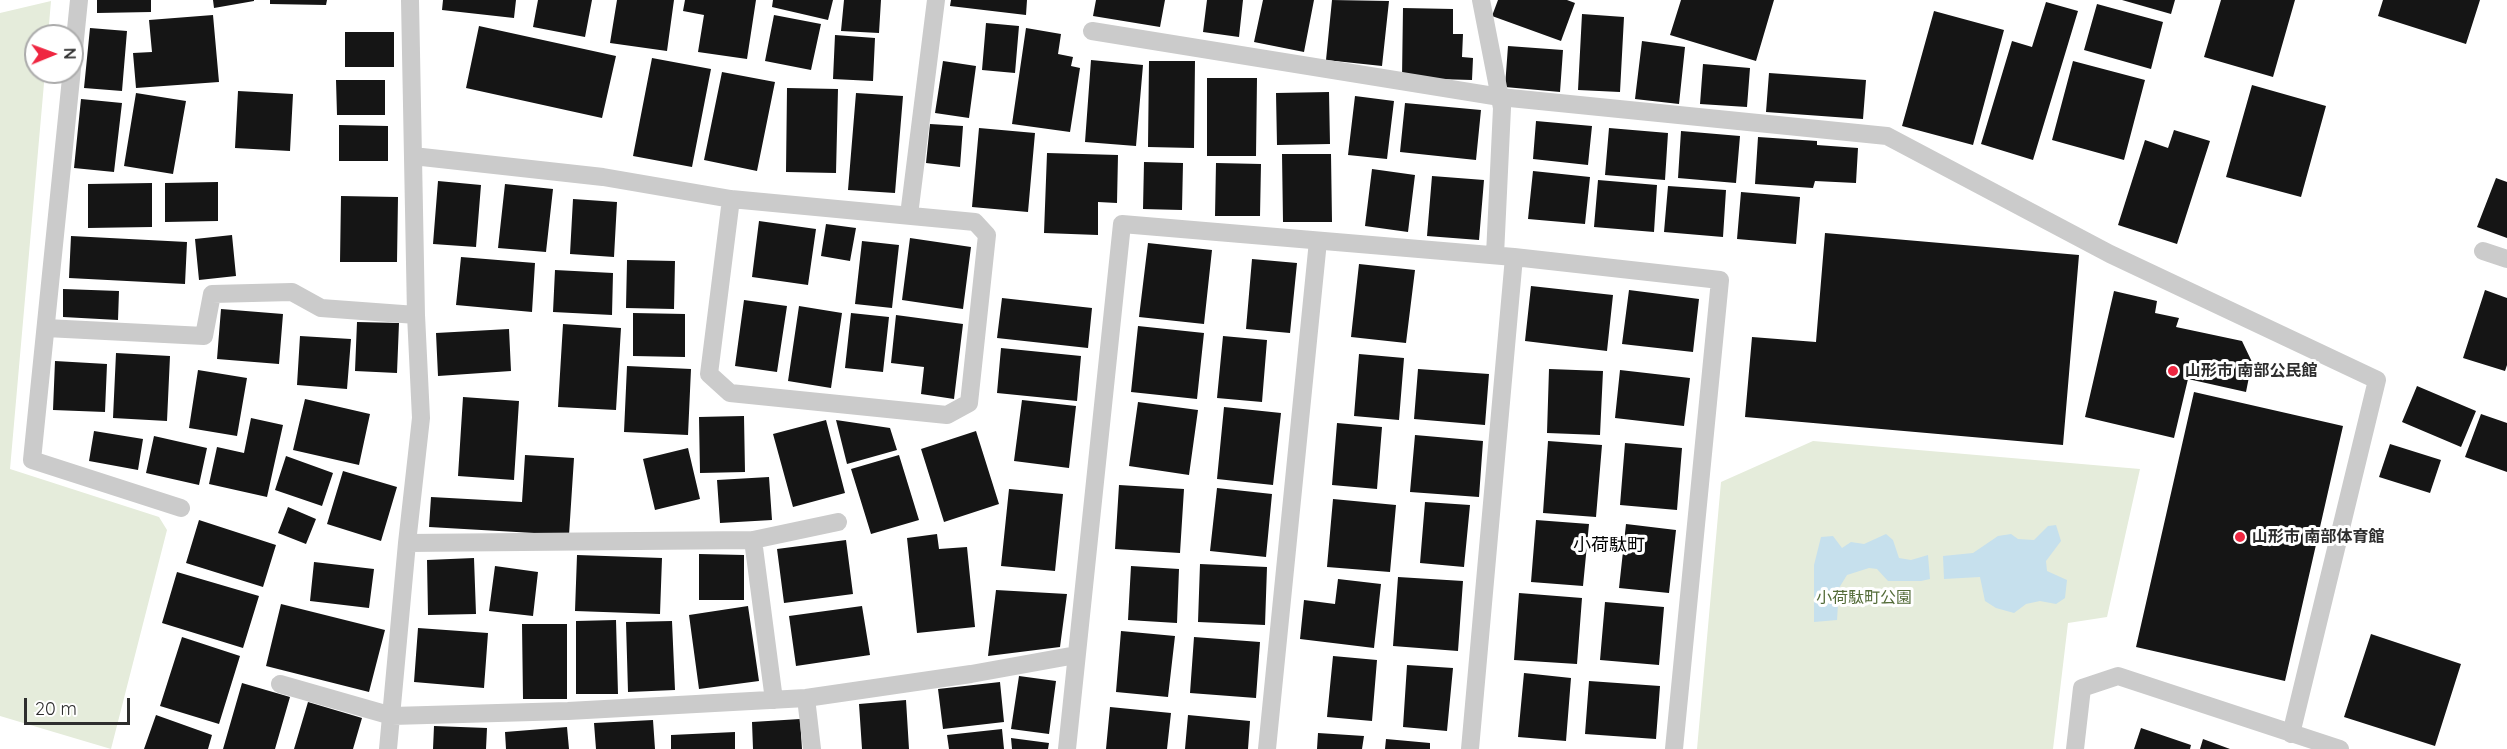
<!DOCTYPE html>
<meta charset="utf-8">
<style>
body{margin:0}
#map{position:relative;width:2507px;height:749px;overflow:hidden;background:#fff;font-family:Quicksand,sans-serif}
canvas{display:block}
.north{position:absolute;left:24px;top:24px;width:60px;height:60px;box-sizing:border-box;background:#fff;border:2px solid #ababab;border-radius:50%;rotate:89deg;font-size:16px;font-weight:700;line-height:24px;text-align:center;color:#2e2e2e}
.north::after{content:'';display:block;margin:auto;width:21px;height:27px;background:#ef2641;clip-path:polygon(50% 0,100% 100%,50% 72%,0 100%)}
.scale{position:absolute;left:24px;top:698px;width:106px;height:27px;box-sizing:border-box;border:3px solid #2e2e2e;border-top:0;padding-left:8px;font-size:18px;line-height:21px;white-space:nowrap;color:#2e2e2e;-webkit-text-stroke:4px #fff;paint-order:stroke}
</style>
<div id="map">
<canvas width="2507" height="749"></canvas>
<div class="north">N</div>
<div class="scale">20 m</div>
</div>
<script>
const ctx = document.querySelector('canvas').getContext('2d');
ctx.lineJoin = 'round';
function fill(path, color) { ctx.fillStyle = color; ctx.fill(path, 'evenodd'); }
const toPath = rows => new Path2D(rows.map(r => 'M' + r).join(''));
function stroke(path, color, width, dash) { ctx.strokeStyle = color; ctx.lineWidth = width; ctx.lineCap = dash ? 'butt' : 'round'; ctx.setLineDash(dash || []); ctx.stroke(path); }
function drawText(font, color, halo, rows, align = 'center') {
  ctx.font = font + ' Quicksand,"Noto Sans JP",sans-serif'; ctx.lineWidth = 6; ctx.setLineDash([]); ctx.textBaseline = 'middle'; ctx.strokeStyle = halo; ctx.fillStyle = color; for (const [text, x, y, turn = 0] of rows) {
    ctx.save(); ctx.translate(x, y); ctx.rotate((+turn || 0) * Math.PI / 180); ctx.textAlign = isNaN(turn) ? turn : align; if (halo) ctx.strokeText(text, 0, 0); ctx.fillText(text, 0, 0); ctx.restore();
  }
}
const green = toPath([
 [51,1,48,36,36,36,36,72,45,72,10,469,159,517,167,530,111,749,0,716,0,13],
 [1813,441,2140,469,2107,617,2068,623,2053,749,1697,749,1721,482]
]);
const water = toPath([
 [2056,525,2061,541,2046,561,2047,571,2067,580,2065,598,2056,604,2040,601,2026,604,2014,613,1996,608,1985,601,1980,577,1944,579,1943,556,1973,553,1998,536,2011,534,2018,539,2034,540,2048,526],
 [1886,534,1893,540,1899,558,1911,560,1928,555,1930,579,1921,581,1888,581,1877,569,1869,568,1847,575,1839,588,1837,620,1814,622,1814,565,1821,537,1833,536,1842,548,1851,542,1864,544]
]);
const building = toPath([
 [97,0,151,0,151,12,97,13],
 [213,0,254,0,254,1,214,8],
 [270,0,327,0,326,5,270,4],
 [443,0,516,0,514,18,442,10],
 [538,0,592,0,585,37,533,27],
 [617,0,674,0,667,51,610,43],
 [685,0,756,0,747,59,698,52,704,15,683,11],
 [773,0,833,0,828,20,772,7],
 [844,0,881,0,879,33,841,31],
 [951,0,1027,0,1026,15,950,6],
 [1096,0,1165,0,1160,27,1093,16],
 [1207,0,1243,0,1239,37,1203,32],
 [1263,0,1314,0,1304,52,1254,42],
 [1332,0,1389,1,1382,66,1326,60],
 [1498,0,1567,0,1575,3,1561,41,1492,16],
 [1681,0,1774,0,1756,61,1670,35],
 [2122,0,2175,0,2171,14],
 [2221,0,2295,0,2273,77,2204,57],
 [2383,0,2480,0,2466,44,2378,16],
 [2046,2,2078,11,2033,160,1981,144,2012,41,2032,47],
 [2097,4,2163,22,2151,69,2084,50],
 [1403,8,1453,9,1453,34,1463,34,1462,57,1473,58,1472,80,1402,78],
 [1934,11,2004,30,1973,145,1902,126],
 [1582,14,1624,17,1620,92,1578,90],
 [213,15,219,82,136,88,133,53,152,52,149,20],
 [774,15,821,24,811,70,765,61],
 [986,23,1019,26,1015,73,982,70],
 [479,26,616,56,602,118,466,88],
 [90,28,127,31,122,91,84,88],
 [1026,28,1061,34,1058,54,1073,57,1071,66,1080,68,1070,132,1012,124],
 [345,32,394,32,394,67,345,67],
 [835,35,875,38,873,81,833,79],
 [1642,41,1685,47,1679,104,1635,99],
 [1508,46,1563,50,1560,92,1505,87],
 [652,58,711,69,692,167,633,156],
 [1091,60,1143,65,1136,146,1085,142],
 [943,61,976,66,969,118,935,113],
 [1149,61,1195,61,1194,148,1148,147],
 [2073,61,2145,80,2124,160,2052,140],
 [1703,64,1750,68,1747,107,1700,104],
 [722,72,775,82,757,171,704,160],
 [1769,73,1866,80,1863,119,1766,112],
 [1207,78,1257,78,1256,156,1207,156],
 [336,80,385,80,385,115,337,115],
 [2252,85,2326,106,2301,197,2226,177],
 [787,88,838,89,836,173,786,172],
 [238,91,293,94,290,151,235,148],
 [1329,92,1330,144,1277,145,1276,93],
 [136,93,186,101,173,174,124,166],
 [856,93,903,96,895,193,848,190],
 [1355,96,1394,101,1387,159,1348,155],
 [81,99,122,103,114,172,74,168],
 [1405,103,1481,110,1476,160,1400,152],
 [1536,121,1592,126,1588,165,1533,159],
 [930,124,963,126,960,167,926,163],
 [339,125,388,126,388,161,339,161],
 [979,128,1035,133,1028,212,972,207],
 [1609,128,1668,133,1665,180,1605,175],
 [2174,130,2210,141,2177,244,2118,225,2145,140,2168,148],
 [1681,131,1740,136,1736,183,1678,178],
 [1758,137,1817,141,1817,145,1858,148,1856,183,1815,181,1813,188,1755,184],
 [1047,153,1118,155,1117,203,1098,202,1098,235,1044,233],
 [1282,154,1331,154,1332,222,1283,222],
 [1144,162,1183,163,1182,210,1143,209],
 [1216,163,1261,164,1260,216,1215,216],
 [1372,169,1415,175,1408,232,1365,226],
 [1533,171,1590,177,1585,224,1528,219],
 [1432,176,1484,180,1479,240,1427,236],
 [2496,178,2507,182,2507,238,2477,227],
 [1598,180,1657,185,1654,232,1594,227],
 [438,181,481,185,476,247,433,244],
 [218,182,218,221,165,222,165,183],
 [152,183,152,227,88,228,88,184],
 [505,184,553,189,546,252,498,248],
 [1668,186,1726,190,1723,237,1664,232],
 [1741,192,1800,197,1796,244,1737,239],
 [341,196,398,197,397,262,340,262],
 [573,199,617,202,614,257,570,254],
 [759,221,816,229,808,285,752,277],
 [826,224,856,228,850,261,821,256],
 [1825,233,2079,255,2063,445,1745,417,1752,337,1816,342],
 [232,235,236,276,199,280,195,239],
 [71,236,187,242,185,284,69,278],
 [910,238,971,247,963,309,902,300],
 [862,241,899,245,892,308,855,304],
 [1148,243,1212,250,1204,324,1139,317],
 [461,257,535,263,532,312,456,305],
 [1252,259,1297,263,1290,333,1246,329],
 [627,260,675,261,674,309,626,308],
 [1359,264,1415,270,1406,343,1351,337],
 [555,270,613,273,612,315,553,312],
 [1531,286,1613,295,1607,351,1525,341],
 [63,289,119,291,118,320,63,317],
 [1629,290,1699,299,1693,352,1622,344],
 [2485,290,2507,298,2507,365,2505,371,2463,358],
 [2114,291,2157,301,2155,313,2179,318,2176,327,2242,341,2252,362,2246,392,2188,379,2174,438,2085,417],
 [1002,298,1092,308,1088,348,997,338],
 [744,300,787,306,777,372,735,366],
 [799,306,842,313,831,388,788,381],
 [221,309,283,314,279,364,217,359],
 [633,313,685,314,685,357,633,356],
 [851,313,889,317,883,372,845,368],
 [896,315,963,324,954,399,921,394,924,367,891,363],
 [357,322,399,323,397,373,355,371],
 [563,324,621,328,616,410,558,407],
 [1138,326,1204,333,1197,399,1131,392],
 [509,329,511,371,438,376,436,333],
 [300,336,351,339,347,389,297,385],
 [1223,336,1267,340,1262,402,1217,398],
 [1001,348,1081,356,1077,401,997,393],
 [116,353,170,356,167,421,113,418],
 [1359,354,1404,358,1399,420,1354,416],
 [55,361,107,364,105,412,53,410],
 [627,366,691,369,688,435,624,432],
 [1418,369,1489,374,1485,425,1414,419],
 [1549,369,1603,371,1600,435,1547,433],
 [198,370,247,378,237,436,189,428],
 [1620,370,1690,378,1684,426,1615,418],
 [2417,386,2476,411,2461,447,2402,422],
 [2194,392,2343,426,2285,681,2136,647],
 [463,397,519,401,514,480,458,476],
 [305,399,370,414,359,465,293,450],
 [1022,400,1076,406,1069,468,1014,461],
 [1138,402,1198,410,1189,475,1129,466],
 [1224,407,1281,413,1273,485,1217,479],
 [2481,414,2507,423,2507,472,2465,457],
 [744,416,745,472,700,473,699,417],
 [251,418,283,425,267,497,209,484,217,447,244,453],
 [826,420,845,493,793,507,773,434],
 [836,420,890,428,897,450,847,464],
 [1337,423,1382,427,1377,489,1332,485],
 [94,431,143,439,138,470,89,461],
 [976,431,999,504,944,522,921,449],
 [1415,435,1483,441,1479,497,1410,492],
 [154,436,207,448,199,485,146,473],
 [1548,441,1602,445,1596,517,1543,513],
 [1625,443,1682,448,1677,510,1620,505],
 [2390,444,2441,460,2430,493,2379,477],
 [688,448,700,499,655,510,643,459],
 [525,455,574,458,569,535,429,527,431,497,522,502],
 [899,455,919,520,871,534,851,469],
 [286,456,333,473,322,506,275,490],
 [343,471,397,487,381,541,327,524],
 [769,477,772,520,720,523,717,480],
 [1119,485,1184,489,1180,553,1115,549],
 [1217,488,1272,494,1266,557,1210,551],
 [1009,489,1063,494,1055,571,1001,566],
 [1333,499,1396,505,1390,572,1327,567],
 [1425,502,1470,505,1464,567,1420,563],
 [288,507,316,519,306,544,278,533],
 [199,520,276,545,263,587,186,563],
 [1536,520,1589,524,1583,586,1531,582],
 [1626,524,1676,530,1669,593,1619,588],
 [937,534,939,549,967,547,975,627,917,633,907,538],
 [846,540,853,594,784,603,777,549],
 [699,554,744,555,744,600,699,600],
 [577,555,662,558,660,614,575,611],
 [474,558,476,614,428,615,427,560],
 [314,562,374,569,369,608,310,601],
 [1200,564,1267,567,1265,625,1198,622],
 [495,566,538,572,533,616,489,611],
 [1131,566,1179,569,1177,623,1128,620],
 [177,572,259,596,243,648,162,623],
 [1398,577,1463,581,1458,651,1393,646],
 [1338,579,1381,584,1374,648,1300,639,1304,600,1335,604],
 [996,590,1067,594,1060,647,988,656],
 [1519,593,1582,598,1577,664,1514,660],
 [1605,602,1664,607,1659,665,1600,660],
 [281,604,385,630,369,692,266,666],
 [748,606,759,681,699,689,689,615],
 [862,606,870,655,796,666,789,616],
 [616,620,618,694,576,694,576,621],
 [672,621,675,690,628,692,626,622],
 [522,624,567,624,567,699,523,699],
 [418,628,488,633,484,688,414,682],
 [1121,631,1175,636,1168,697,1116,692],
 [2371,634,2461,664,2435,746,2344,717],
 [182,637,240,656,219,724,160,706],
 [1194,637,1260,642,1256,698,1190,693],
 [1333,656,1377,660,1372,721,1327,717],
 [1407,665,1453,668,1447,731,1403,727],
 [1524,673,1571,678,1566,741,1518,737],
 [1019,676,1056,681,1049,734,1011,729],
 [1589,681,1660,686,1656,739,1585,734],
 [1000,682,1004,722,943,729,938,689],
 [242,683,290,697,275,749,223,749],
 [906,700,909,749,862,749,859,704],
 [308,702,362,718,353,749,294,749],
 [1110,707,1171,713,1167,749,1106,749],
 [156,715,212,735,208,749,144,749],
 [1188,715,1250,721,1248,749,1185,749],
 [800,719,802,749,753,749,752,722],
 [653,720,655,749,596,749,594,723],
 [434,726,487,728,486,749,433,749],
 [567,727,569,749,506,749,505,732],
 [2141,728,2191,745,2190,749,2134,749],
 [1002,729,1004,749,949,749,947,735],
 [735,732,735,749,671,749,671,735],
 [1318,733,1364,736,1362,749,1317,749],
 [1011,738,1049,743,1048,749,1012,749],
 [1386,739,1430,743,1430,749,1385,749],
 [2203,739,2230,749,2200,749]
]);
const lane = toPath([
 [79,0,32,460,181,508],
 [1481,0,1502,108,1495,255],
 [1092,31,1500,97,1887,136,2110,254,2377,380,2291,734],
 [413,156,603,177,731,199,975,222,987,235,969,403,947,415,730,393,709,374,731,199],
 [909,215,936,0],
 [2483,251,2507,259],
 [46,328,204,336,212,294,292,292,321,308,416,315],
 [753,540,774,700],
 [407,543,753,540,838,522],
 [280,684,392,716,568,711,806,698,971,674,1076,655],
 [806,698,812,749],
 [388,749,407,543,421,418,416,315,410,0],
 [1067,749,1122,224,1514,257,1720,280,1674,749],
 [1267,749,1318,241],
 [1470,749,1514,257],
 [2075,749,2082,688,2118,676,2340,749]
]);
const markers = [
 [2173,371,6,"#ef2641"],
 [2240,537,6,"#ef2641"]
];
const poiNames = [
 ["山形市 南部公民館",2185,371],
 ["山形市 南部体育館",2252,537]
];
const parkNames = [
 ["小荷駄町公園",1864,598]
];
const neighbourhoodNames = [
 ["小荷駄町",1609,546]
];
fill(green, '#e5ecdb');
fill(water, '#c6e0ed');
fill(building, '#151515');
stroke(lane, '#cbcbcb', 18);
for (const [x, y, r, color] of markers) { const dot = new Path2D(); dot.arc(x, y, r, 0, 2 * Math.PI); ctx.fillStyle = color; ctx.fill(dot); stroke(dot, '#fff', 2); }
drawText('bold 16px', '#2e2e2e', '#fff', poiNames, 'left');
drawText('16px', '#546c39', '#fff', parkNames);
drawText('18px', '#000', '#fff', neighbourhoodNames);
</script>
